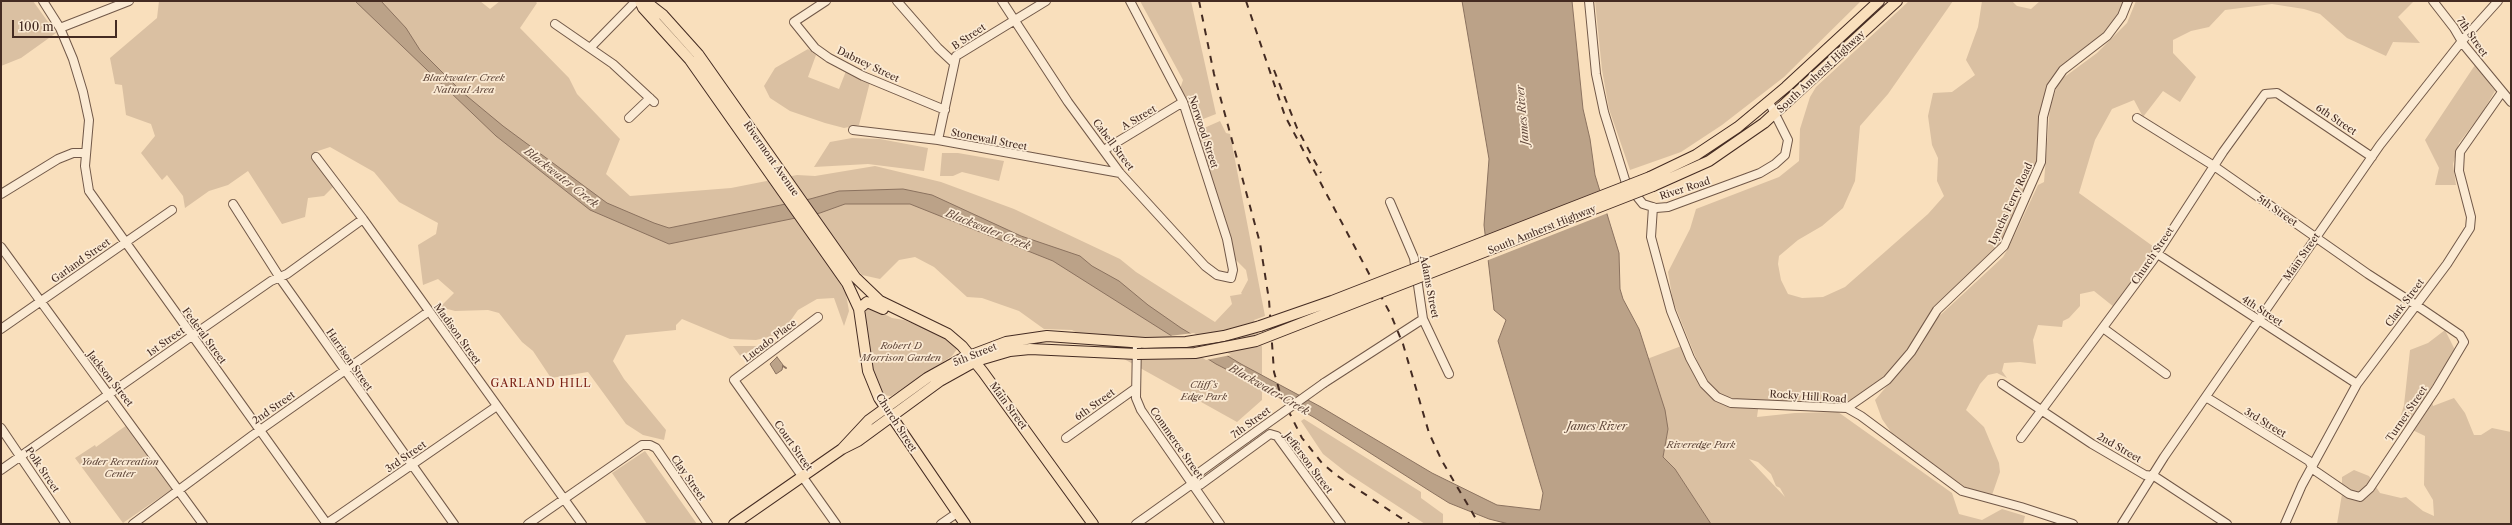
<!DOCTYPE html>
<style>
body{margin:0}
#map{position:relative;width:2512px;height:525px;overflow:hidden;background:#f9dfbc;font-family:"Libre Caslon Text",serif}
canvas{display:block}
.frame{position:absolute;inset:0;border:2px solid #442b22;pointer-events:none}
.scale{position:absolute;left:12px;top:20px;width:105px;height:18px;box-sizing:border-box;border:2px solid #442b22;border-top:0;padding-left:5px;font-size:12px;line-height:14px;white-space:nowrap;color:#442b22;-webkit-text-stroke:3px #fbead3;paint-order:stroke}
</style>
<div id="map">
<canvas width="2512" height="525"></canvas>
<div class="frame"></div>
<div class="scale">100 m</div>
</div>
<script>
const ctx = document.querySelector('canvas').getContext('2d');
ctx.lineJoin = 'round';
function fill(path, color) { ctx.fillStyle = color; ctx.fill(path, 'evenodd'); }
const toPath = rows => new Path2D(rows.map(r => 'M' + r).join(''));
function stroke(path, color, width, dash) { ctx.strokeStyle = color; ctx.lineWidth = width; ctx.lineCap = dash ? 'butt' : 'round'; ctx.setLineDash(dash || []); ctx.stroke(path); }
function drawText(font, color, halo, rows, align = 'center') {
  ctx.font = font + ' "Libre Caslon Text",serif'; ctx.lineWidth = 3.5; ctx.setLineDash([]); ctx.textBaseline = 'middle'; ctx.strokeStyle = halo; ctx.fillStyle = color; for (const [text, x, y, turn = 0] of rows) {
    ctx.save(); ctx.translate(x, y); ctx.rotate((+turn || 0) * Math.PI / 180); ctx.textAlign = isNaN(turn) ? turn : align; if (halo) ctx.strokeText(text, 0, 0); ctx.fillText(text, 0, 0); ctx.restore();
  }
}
const green = toPath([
 [1,1,33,1,56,33,21,58,1,66],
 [159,1,480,1,490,9,500,1,535,1,537,3,520,28,569,78,577,94,620,139,606,174,630,196,731,188,797,175,815,176,875,166,941,182,1014,209,1120,259,1136,272,1215,322,1232,304,1230,296,1242,294,1241,293,1248,280,1246,270,1235,259,1195,132,1220,121,1226,133,1230,134,1265,316,1254,320,1262,347,1262,400,1237,422,1072,330,1044,329,1019,311,982,298,967,297,934,267,915,257,899,260,880,279,862,275,857,269,837,278,846,294,849,311,844,326,834,298,817,299,798,310,781,334,756,340,730,339,682,319,676,325,676,330,626,335,613,361,624,379,666,430,664,440,643,435,626,424,588,372,551,378,533,351,522,342,499,313,488,310,455,311,440,307,454,293,438,279,423,285,418,245,436,234,438,223,399,202,374,172,330,147,315,152,333,187,324,196,308,198,305,217,282,224,248,171,228,185,209,191,185,208,183,196,167,175,162,180,141,153,155,136,151,124,126,115,122,85,115,84,110,58,157,18],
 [1140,1,1191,1,1216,114,1193,123,1180,89,1183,80],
 [1595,1,1861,1,1784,77,1722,125,1681,152,1630,170,1609,109,1602,70],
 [1909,1,1953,1,1888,94,1860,126,1855,181,1843,208,1822,226,1798,240,1779,256,1778,264,1781,280,1788,294,1802,298,1823,297,1845,287,1928,214,1944,196,1937,181,1938,158,1932,145,1928,116,1933,93,1952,92,1975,75,1966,60,1978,27,1982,1,2012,1,2017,6,2031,9,2040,1,2125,1,2119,14,2105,34,2061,68,2048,85,2040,116,2038,161,2017,204,2001,244,1934,308,1908,350,1885,377,1859,398,1846,401,1742,400,1723,396,1715,391,1702,373,1673,301,1668,272,1690,229,1696,209,1779,177,1799,161,1800,129,1810,97,1816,87],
 [2136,1,2414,1,2398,17,2420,43,2393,42,2386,56,2347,38,2320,14,2304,9,2272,4,2225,10,2209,27,2191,31,2173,40,2173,53,2196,77,2180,102,2163,91,2143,117,2134,100,2112,109,2095,140,2079,193,2154,247,2114,307,2094,291,2080,294,2080,306,2069,318,2063,321,2062,327,2038,325,2033,340,2036,364,2020,362,2004,363,2002,371,2007,378,1997,373,1988,375,1980,384,1966,410,1984,427,1999,463,2000,472,1992,495,1965,487,1893,435,1882,419,1875,400,1921,346,1935,320,2003,257,2009,247,2038,185,2044,182,2050,106,2059,81,2097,53,2127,23],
 [808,49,816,55,808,77,839,89,846,71,870,82,859,125,844,128,825,123,790,111,770,98,764,86,775,68],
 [2475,65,2495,91,2482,113,2459,143,2453,164,2456,185,2435,185,2439,168,2425,140],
 [852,138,880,139,928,148,924,171,868,164,814,167,830,142],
 [942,153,958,153,1004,161,999,181,962,172,953,176,940,176],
 [869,306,892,318,904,320,929,330,948,340,957,349,952,356,891,396,881,395,871,364,865,313],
 [2445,330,2455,350,2430,389,2433,406,2454,398,2465,413,2474,435,2481,435,2492,428,2511,432,2511,524,2337,524,2342,494,2342,477,2354,470,2369,476,2380,493,2401,498,2406,497,2423,511,2434,516,2433,500,2424,485,2425,436,2402,425,2400,418,2404,405,2410,350,2428,343],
 [1684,345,1710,391,1731,403,1759,403,1757,417,1795,413,1838,412,1952,493,1959,514,1982,520,2002,509,2025,516,2023,524,1711,524,1675,469,1663,457,1668,429,1647,359],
 [1749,459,1758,462,1771,474,1776,486,1780,488,1785,497],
 [733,346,757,346,741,357],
 [1304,419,1421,492,1421,498,1443,514,1443,524,1425,524,1347,473,1323,454,1301,421],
 [127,425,172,489,123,523,75,458,95,445,96,447],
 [645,451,697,524,647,524,612,473]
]);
const water = toPath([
 [355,1,381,1,406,28,420,50,462,92,503,126,607,203,654,223,669,228,810,199,839,191,903,189,932,195,1021,236,1080,256,1092,266,1119,281,1148,305,1181,328,1241,364,1321,407,1432,473,1497,505,1540,510,1543,493,1498,341,1506,320,1494,310,1484,225,1489,159,1462,1,1572,1,1583,109,1590,139,1595,175,1619,253,1620,289,1623,299,1639,329,1665,410,1668,429,1663,457,1675,469,1711,524,1509,524,1489,519,1449,503,1433,493,1315,418,1257,385,1216,364,1053,261,910,204,845,204,820,213,669,244,590,210,496,136,355,1],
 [777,357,783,365,782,370,776,374,770,364,777,357]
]);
const pier = toPath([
 [1601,190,1608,213,1486,261,1483,237],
 [1194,333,1231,355,1206,360,1169,336]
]);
const stream = toPath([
 [783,366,786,368]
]);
const minor = toPath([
 [43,1,60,28,73,59,83,92,89,120,85,166,89,191,327,524],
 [826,1,794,22,815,48,829,58,863,76,945,110],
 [897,1,938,48,953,62],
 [1002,1,1068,102,1120,173,1205,266,1217,275,1231,278,1233,270,1227,239,1183,102,1130,1],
 [1589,1,1596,74,1604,112,1626,183,1643,204,1656,208,1668,207,1760,173,1775,164,1785,155,1788,140,1769,102],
 [2433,1,2454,28,2464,45,2511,102],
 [555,24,613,64,654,102],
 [60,28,129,1],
 [590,48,636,1],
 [629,118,650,98],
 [2137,118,2214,166,2368,274,2416,305,2460,335,2464,342,2436,389,2370,488,2360,497,2349,494,2314,470,2309,461,2206,397],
 [853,130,938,140,1120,173],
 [938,140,956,56,1046,1],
 [1104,150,1183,102],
 [316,157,363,219,582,524],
 [1,194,58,159,73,153,86,153],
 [1390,202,1414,258,1423,319,1449,374],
 [233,204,282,281,454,524],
 [1653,207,1651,237,1671,311,1690,358,1704,384,1717,397,1731,403,1847,408,1861,416,1962,491,2021,507,2073,524],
 [1,247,203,524],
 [2156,253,2357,384],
 [818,317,734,380,836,524],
 [2103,328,2166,374],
 [1,329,172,210],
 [1137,342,1136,398,1141,410,1220,524],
 [1324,383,1423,319],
 [2002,384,2092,444,2145,475,2154,476,2227,524],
 [1847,408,1887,380,1911,352,1937,310,2004,246,2041,162,2043,117,2051,87,2063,70,2107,36,2122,16,2128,1],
 [1,428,66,524],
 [1066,438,1136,388],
 [2021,438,2153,260,2223,152,2265,94,2277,93,2372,157],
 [1,470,199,331,271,281,287,274,363,219],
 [1192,484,1200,485,1270,434,1277,436,1341,524],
 [133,524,253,435,428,312],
 [326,524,497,406],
 [528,524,642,445,650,445,656,448,708,524],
 [941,524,957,513],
 [1136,524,1192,484,1200,472,1247,438],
 [2122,524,2164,457,2380,145,2462,41,2498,1],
 [2285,524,2302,485,2357,384,2447,264,2470,228,2471,217,2459,171,2460,152,2502,92]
]);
const major = toPath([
 [640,1,643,8,690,60,847,283,859,309,868,371,879,398,965,524],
 [645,1,663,15,698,54,855,277,880,301,948,334,962,346,983,372,1093,524],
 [1650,177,1696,155,1738,127,1786,87,1879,1],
 [1653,186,1709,161,1764,123,1897,1],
 [859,309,867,302,883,309],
 [842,449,869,420,927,378,961,359,1006,342,1047,336,1145,343,1186,342,1224,336,1260,326],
 [734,524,842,449,858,441,940,381,976,361,1010,351,1030,349,1137,354]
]);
const rail = toPath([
 [1199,1,1214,74,1260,243,1269,300,1274,372,1281,396,1302,438,1322,463,1336,475,1410,524],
 [1246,1,1285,116,1391,315,1403,344,1429,433,1442,461,1479,524],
 [1274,70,1297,128,1321,173]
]);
const minorBridge = toPath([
 [1247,438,1324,383]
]);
const majorBridge = toPath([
 [1260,326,1332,301,1650,177],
 [1137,354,1195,353,1256,341,1653,186]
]);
const streetNames = [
 ["B Street",969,37,-34],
 ["7th Street",2472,37,55],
 ["Dabney Street",868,65,26],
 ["South Amherst Highway",1821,72,-43],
 ["A Street",1139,118,-31],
 ["6th Street",2336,120,34],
 ["Norwood Street",1203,132,72],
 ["Stonewall Street",989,140,11],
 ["Cabell Street",1113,145,53],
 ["Rivermont Avenue",771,159,55],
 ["River Road",1685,189,-18],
 ["Lynchs Ferry Road",2011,204,-65],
 ["5th Street",2277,211,35],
 ["South Amherst Highway",1542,230,-22],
 ["Church Street",2153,256,-56],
 ["Main Street",2302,257,-55],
 ["Garland Street",81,261,-35],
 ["Adams Street",1429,287,79],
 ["Clark Street",2405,303,-53],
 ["4th Street",2262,311,33],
 ["Madison Street",457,334,54],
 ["Federal Street",204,336,54],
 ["Lucado Place",770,341,-37],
 ["1st Street",166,342,-35],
 ["5th Street",975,355,-22],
 ["Harrison Street",349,360,55],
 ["Jackson Street",110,379,52],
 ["Rocky Hill Road",1808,397,4],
 ["6th Street",1095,405,-36],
 ["Main Street",1008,406,54],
 ["2nd Street",274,408,-35],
 ["Turner Street",2407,414,-56],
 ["Church Street",896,423,57],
 ["7th Street",1251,423,-36],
 ["3rd Street",2265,423,31],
 ["Commerce Street",1176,443,55],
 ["Court Street",793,446,55],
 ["2nd Street",2119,448,30],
 ["3rd Street",406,457,-35],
 ["Jefferson Street",1308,463,53],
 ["Polk Street",42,470,56],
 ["Clay Street",688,478,55]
];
const parkNames = [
 ["Blackwater Creek",464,78],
 ["Natural Area",464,90],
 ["Robert D",901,346],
 ["Morrison Garden",901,358],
 ["Cliff's",1204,385],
 ["Edge Park",1204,397],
 ["Riveredge Park",1701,445],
 ["Yoder Recreation",120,462],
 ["Center",120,474]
];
const waterNames = [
 ["James River",1523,115,-95],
 ["Blackwater Creek",561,178,38],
 ["Blackwater Creek",988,230,22],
 ["Blackwater Creek",1269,390,30],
 ["James River",1597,427]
];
const neighbourhoodNames = [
 ["GARLAND HILL",541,384]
];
fill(green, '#dac0a2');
fill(water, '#bba288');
stroke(water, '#8b725f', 1);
fill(pier, '#f9dfbc');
stroke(stream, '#8b725f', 2);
stroke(minor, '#715848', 10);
stroke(major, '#442b22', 12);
stroke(minor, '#fbead3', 8);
stroke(major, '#f9dfbc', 10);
stroke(rail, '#442b22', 2, [7, 7]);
stroke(minorBridge, '#715848', 10, []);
stroke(majorBridge, '#442b22', 12, []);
stroke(minorBridge, '#fbead3', 8);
stroke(majorBridge, '#f9dfbc', 10);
drawText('10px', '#442b22', '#fbead3', streetNames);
drawText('italic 10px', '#62493c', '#fbead3', parkNames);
drawText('italic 11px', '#62493c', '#fbead3', waterNames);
ctx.letterSpacing = '1px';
drawText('11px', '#7a1f14', '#fbead3', neighbourhoodNames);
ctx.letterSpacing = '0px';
</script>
